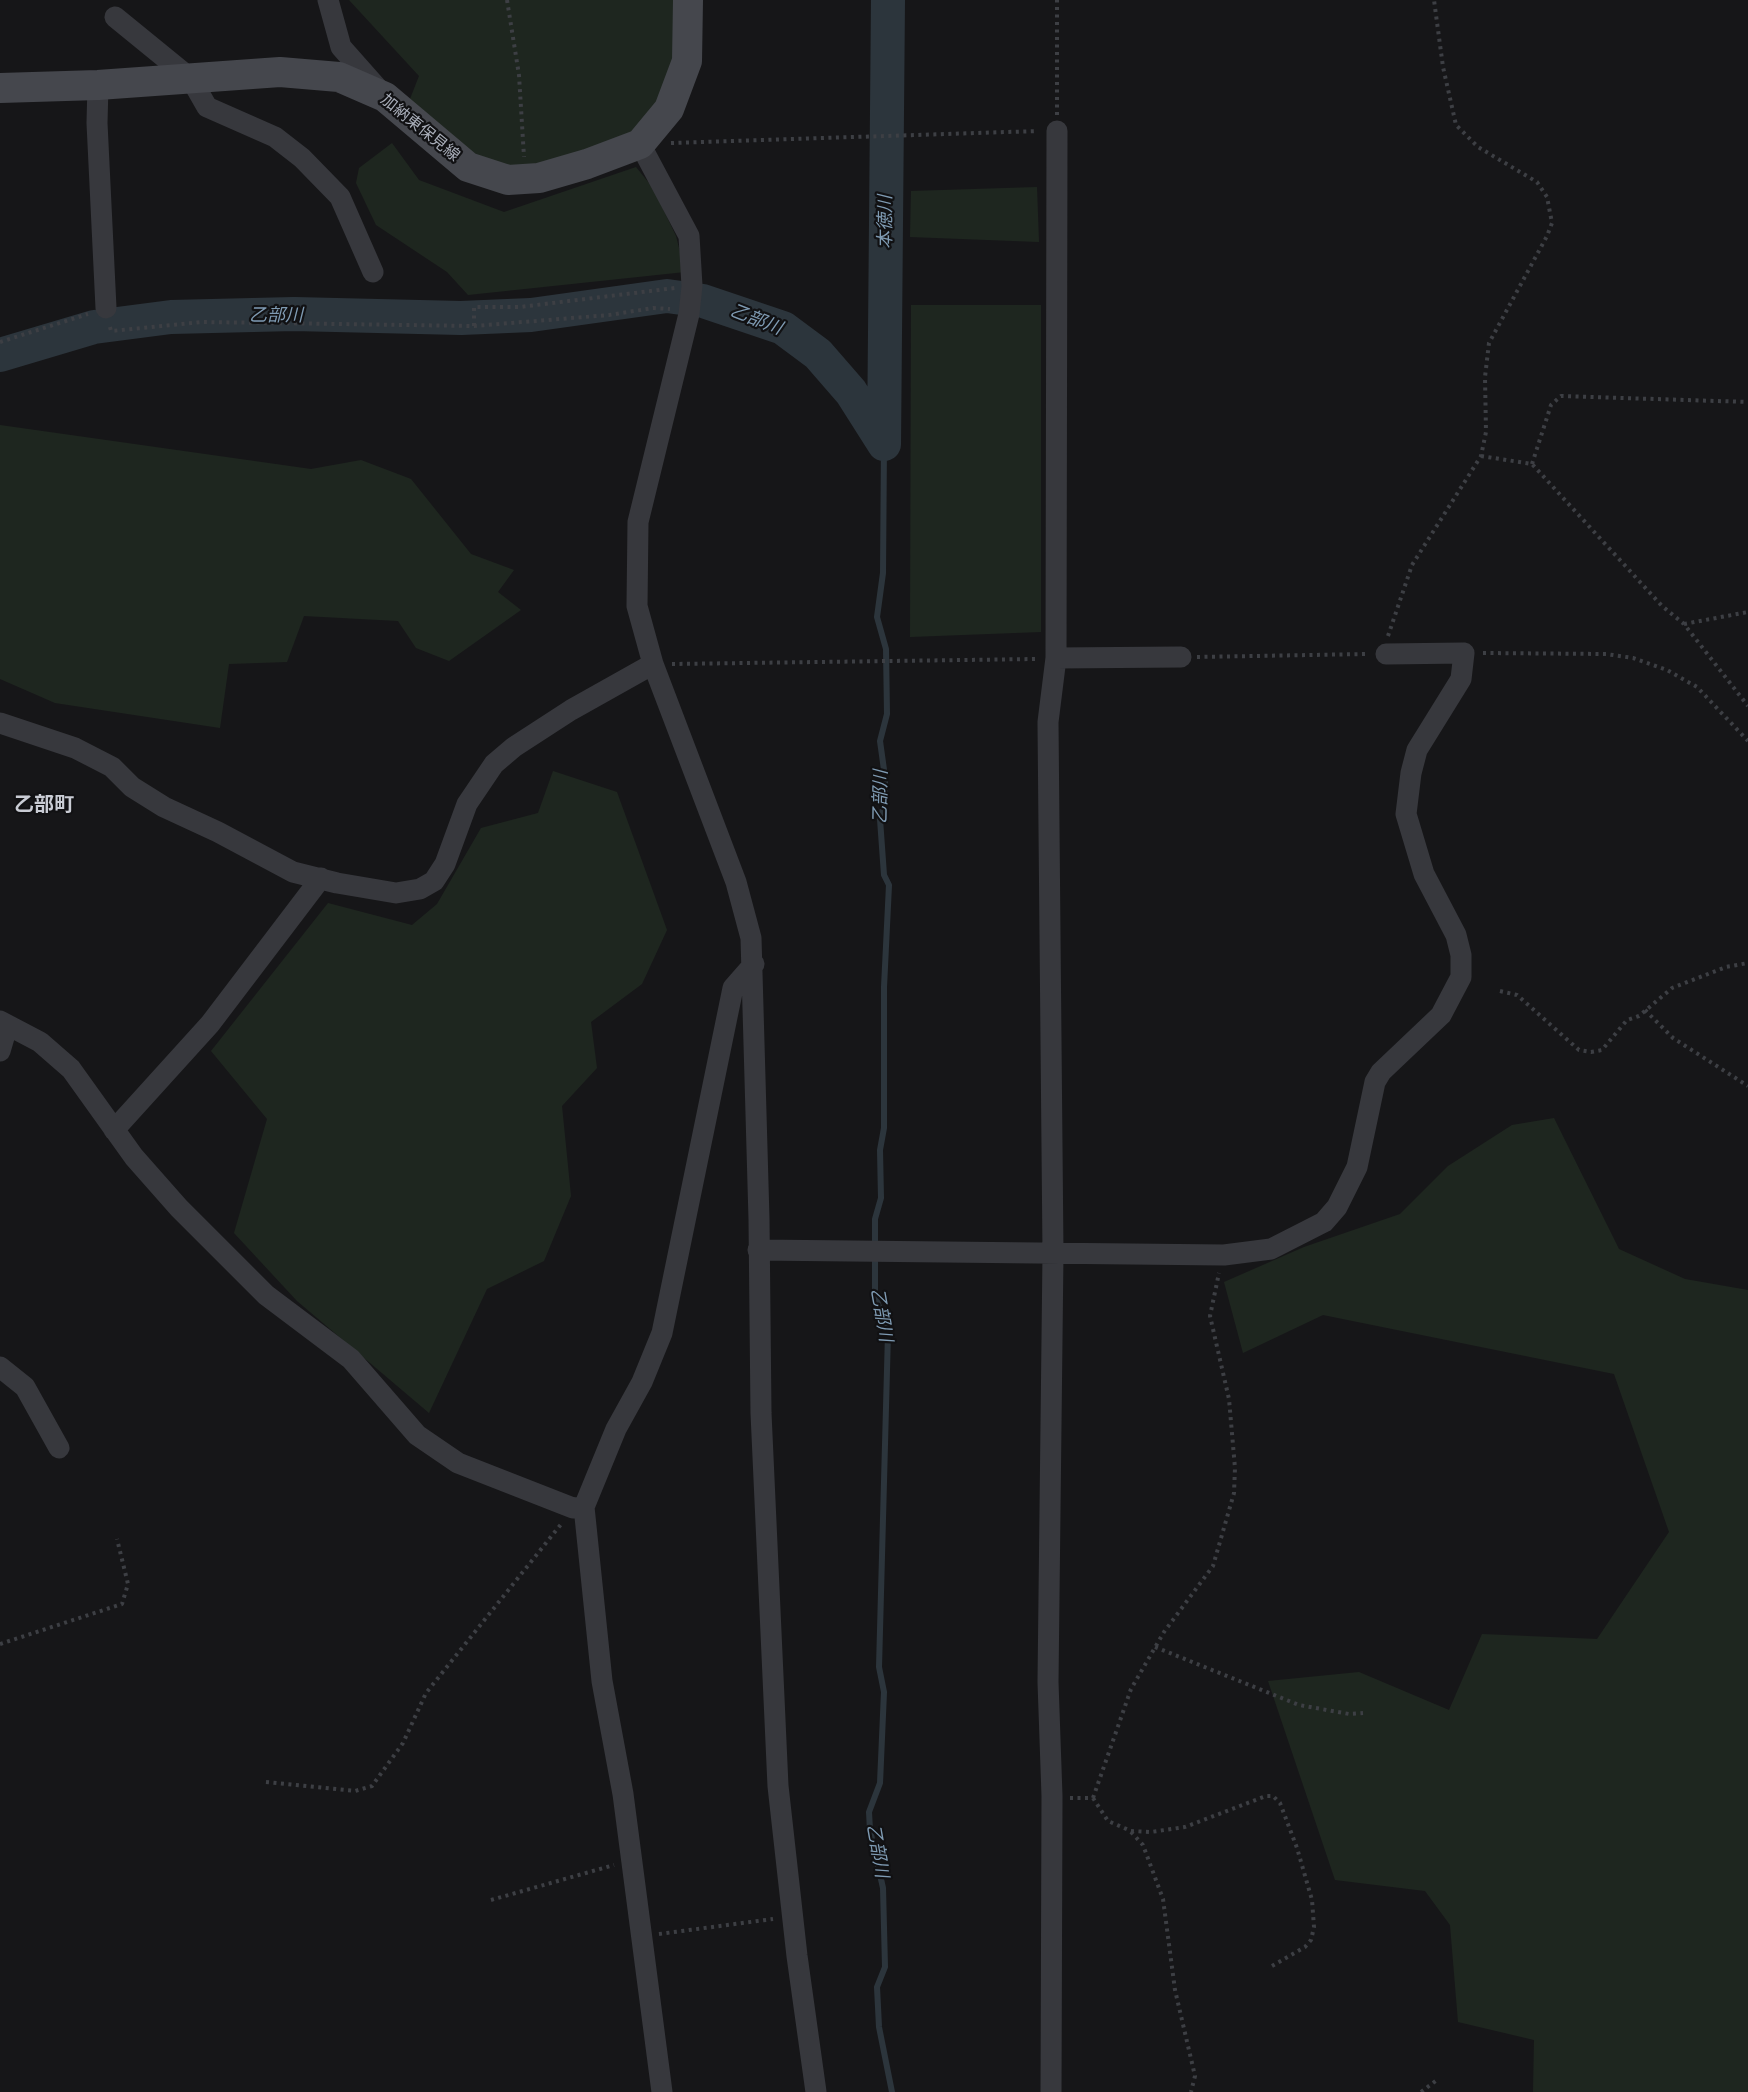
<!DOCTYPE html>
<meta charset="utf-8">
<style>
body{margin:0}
canvas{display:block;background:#161618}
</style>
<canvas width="1748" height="2092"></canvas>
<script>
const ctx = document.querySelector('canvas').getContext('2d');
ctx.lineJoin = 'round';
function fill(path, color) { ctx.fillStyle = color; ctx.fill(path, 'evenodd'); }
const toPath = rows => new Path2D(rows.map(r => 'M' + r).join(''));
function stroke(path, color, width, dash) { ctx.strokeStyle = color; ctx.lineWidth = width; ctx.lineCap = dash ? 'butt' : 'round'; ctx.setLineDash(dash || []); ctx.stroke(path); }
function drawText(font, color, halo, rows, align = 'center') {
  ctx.font = font + ' "Open Sans","Noto Sans JP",sans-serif'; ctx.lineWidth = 4.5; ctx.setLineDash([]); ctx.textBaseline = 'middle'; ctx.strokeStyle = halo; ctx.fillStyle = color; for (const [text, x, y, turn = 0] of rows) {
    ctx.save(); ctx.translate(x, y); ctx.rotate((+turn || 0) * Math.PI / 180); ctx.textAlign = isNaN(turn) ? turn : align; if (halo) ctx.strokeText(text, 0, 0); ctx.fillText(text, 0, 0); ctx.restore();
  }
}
const green = toPath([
 [349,0,677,0,677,62,658,104,629,136,582,157,506,169,476,159,408,104,419,76],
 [392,143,419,180,504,212,636,167,653,188,676,236,685,272,468,295,447,272,376,225,356,183,359,168],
 [1037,187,1039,242,910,237,911,191],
 [911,305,1041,305,1041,632,910,637],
 [0,425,311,469,361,460,411,479,471,554,514,570,498,592,521,610,449,661,416,648,398,621,304,616,287,662,229,664,220,728,55,703,0,679],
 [553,771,617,792,667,930,642,984,591,1022,597,1068,562,1106,571,1196,544,1261,487,1289,429,1413,297,1301,234,1233,267,1119,211,1051,328,903,412,925,437,904,481,828,538,813],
 [1554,1118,1619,1249,1685,1279,1748,1290,1748,2092,1533,2092,1534,2040,1458,2022,1450,1925,1425,1891,1335,1880,1268,1681,1359,1672,1449,1710,1482,1634,1597,1639,1669,1532,1614,1374,1323,1315,1243,1353,1224,1282,1304,1247,1400,1214,1448,1166,1512,1125]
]);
const stream = toPath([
 [884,444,883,573,877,617,886,649,887,714,880,741,885,777,885,803,880,819,884,875,889,885,884,987,884,1128,880,1150,881,1198,875,1219,875,1295,888,1333,879,1667,884,1692,880,1783,869,1812,870,1830,883,1888,885,1967,877,1987,879,2027,892,2092]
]);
const river = toPath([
 [0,355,94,327,171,317,294,314,461,318,531,315,667,296,703,301,783,328,818,354,851,392,884,444],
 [884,444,888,0]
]);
const path = toPath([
 [507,0,519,75,524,157],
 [1057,115,1057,0],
 [671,143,1038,131],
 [474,326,474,307,520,307,675,288],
 [110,327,111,331,202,322,474,326,609,315,653,308,670,309],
 [0,342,88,314],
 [1481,456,1532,464,1662,606,1684,624,1748,706],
 [1532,464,1551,405,1561,396,1748,402],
 [1684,624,1748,612],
 [1388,636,1412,565,1481,456,1486,432,1485,377,1489,343,1547,236,1552,223,1547,197,1537,182,1478,147,1456,125,1443,67,1434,0],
 [1483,653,1606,654,1633,658,1667,670,1697,687,1748,741],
 [1197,657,1367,654],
 [672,664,1036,659],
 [1500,991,1517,995,1579,1050,1591,1052,1602,1050,1627,1020,1639,1016,1672,988,1726,967,1748,963],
 [1645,1010,1673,1038,1748,1086],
 [0,1644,122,1604,128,1584,117,1539],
 [1155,1647,1299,1705,1349,1714,1363,1713],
 [266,1782,355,1791,372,1786,403,1743,426,1693,562,1523],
 [1070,1798,1093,1798],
 [1093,1798,1131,1689,1164,1632,1213,1566,1234,1493,1235,1468,1229,1399,1210,1316,1219,1273],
 [1093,1798,1108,1821,1131,1831,1151,1832,1185,1827,1266,1796,1273,1796,1280,1803,1297,1848,1312,1900,1314,1927,1311,1940,1305,1947,1272,1966],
 [1131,1832,1143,1845,1163,1899,1175,1990,1195,2076,1191,2092],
 [491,1900,614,1865],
 [659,1934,773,1919],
 [1421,2092,1437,2080]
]);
const minor = toPath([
 [328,0,341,47,380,91],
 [115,17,191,79,207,107,275,137,302,158,340,197,373,272],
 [98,85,97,123,106,308],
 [640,144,689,236,692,286,689,314,638,522,637,606,653,664,736,882,751,938,759,1219,761,1413,778,1786,797,1956,816,2092],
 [1056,658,1181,657],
 [0,723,75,748,112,767,132,787,164,807,218,832,293,872,337,883,396,893,420,889,434,881,445,864,467,804,494,764,514,747,571,710,653,664],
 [0,1021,40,1042,71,1069,134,1157,179,1208,266,1295,351,1359,417,1435,458,1463,573,1508,584,1507],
 [0,1051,7,1027],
 [114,1130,210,1024,321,878],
 [758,1250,1224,1255,1271,1249,1324,1222,1337,1207,1357,1167,1375,1082,1381,1072,1441,1015,1461,977,1461,955,1456,935,1424,874,1406,814,1411,773,1417,750,1461,679,1464,653,1386,654],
 [0,1367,25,1387,59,1448],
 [662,2092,623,1794,602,1681,584,1507,616,1429,642,1382,662,1333,733,988,754,964],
 [1051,2092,1052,1796,1048,1682,1053,1253,1048,722,1056,658,1057,131]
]);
const secondary = toPath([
 [0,88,98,85,280,72,339,77,385,97,468,167,508,180,539,178,587,164,640,144,669,109,687,61,688,0]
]);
const streetNames = [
 ["加納東保見線",420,128,39]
];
const waterNames = [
 ["本徳川",886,222,-90],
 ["乙部川",276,316],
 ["乙部川",756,320,21],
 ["乙部川",881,797,-89],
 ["乙部川",881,1315,80],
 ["乙部川",877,1851,80]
];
const quarterNames = [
 ["乙部町",44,805]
];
fill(green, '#1e261f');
stroke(stream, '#2c353c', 6);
stroke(river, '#2c353c', 34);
stroke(path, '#3d3f44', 4, [3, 4.5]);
stroke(minor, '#37383d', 21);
stroke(secondary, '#45474d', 30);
drawText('16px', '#a8adb8', '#111113', streetNames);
drawText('italic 18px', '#7f9bb3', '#111113', waterNames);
drawText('bold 20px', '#c9ccd4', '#111113', quarterNames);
</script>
